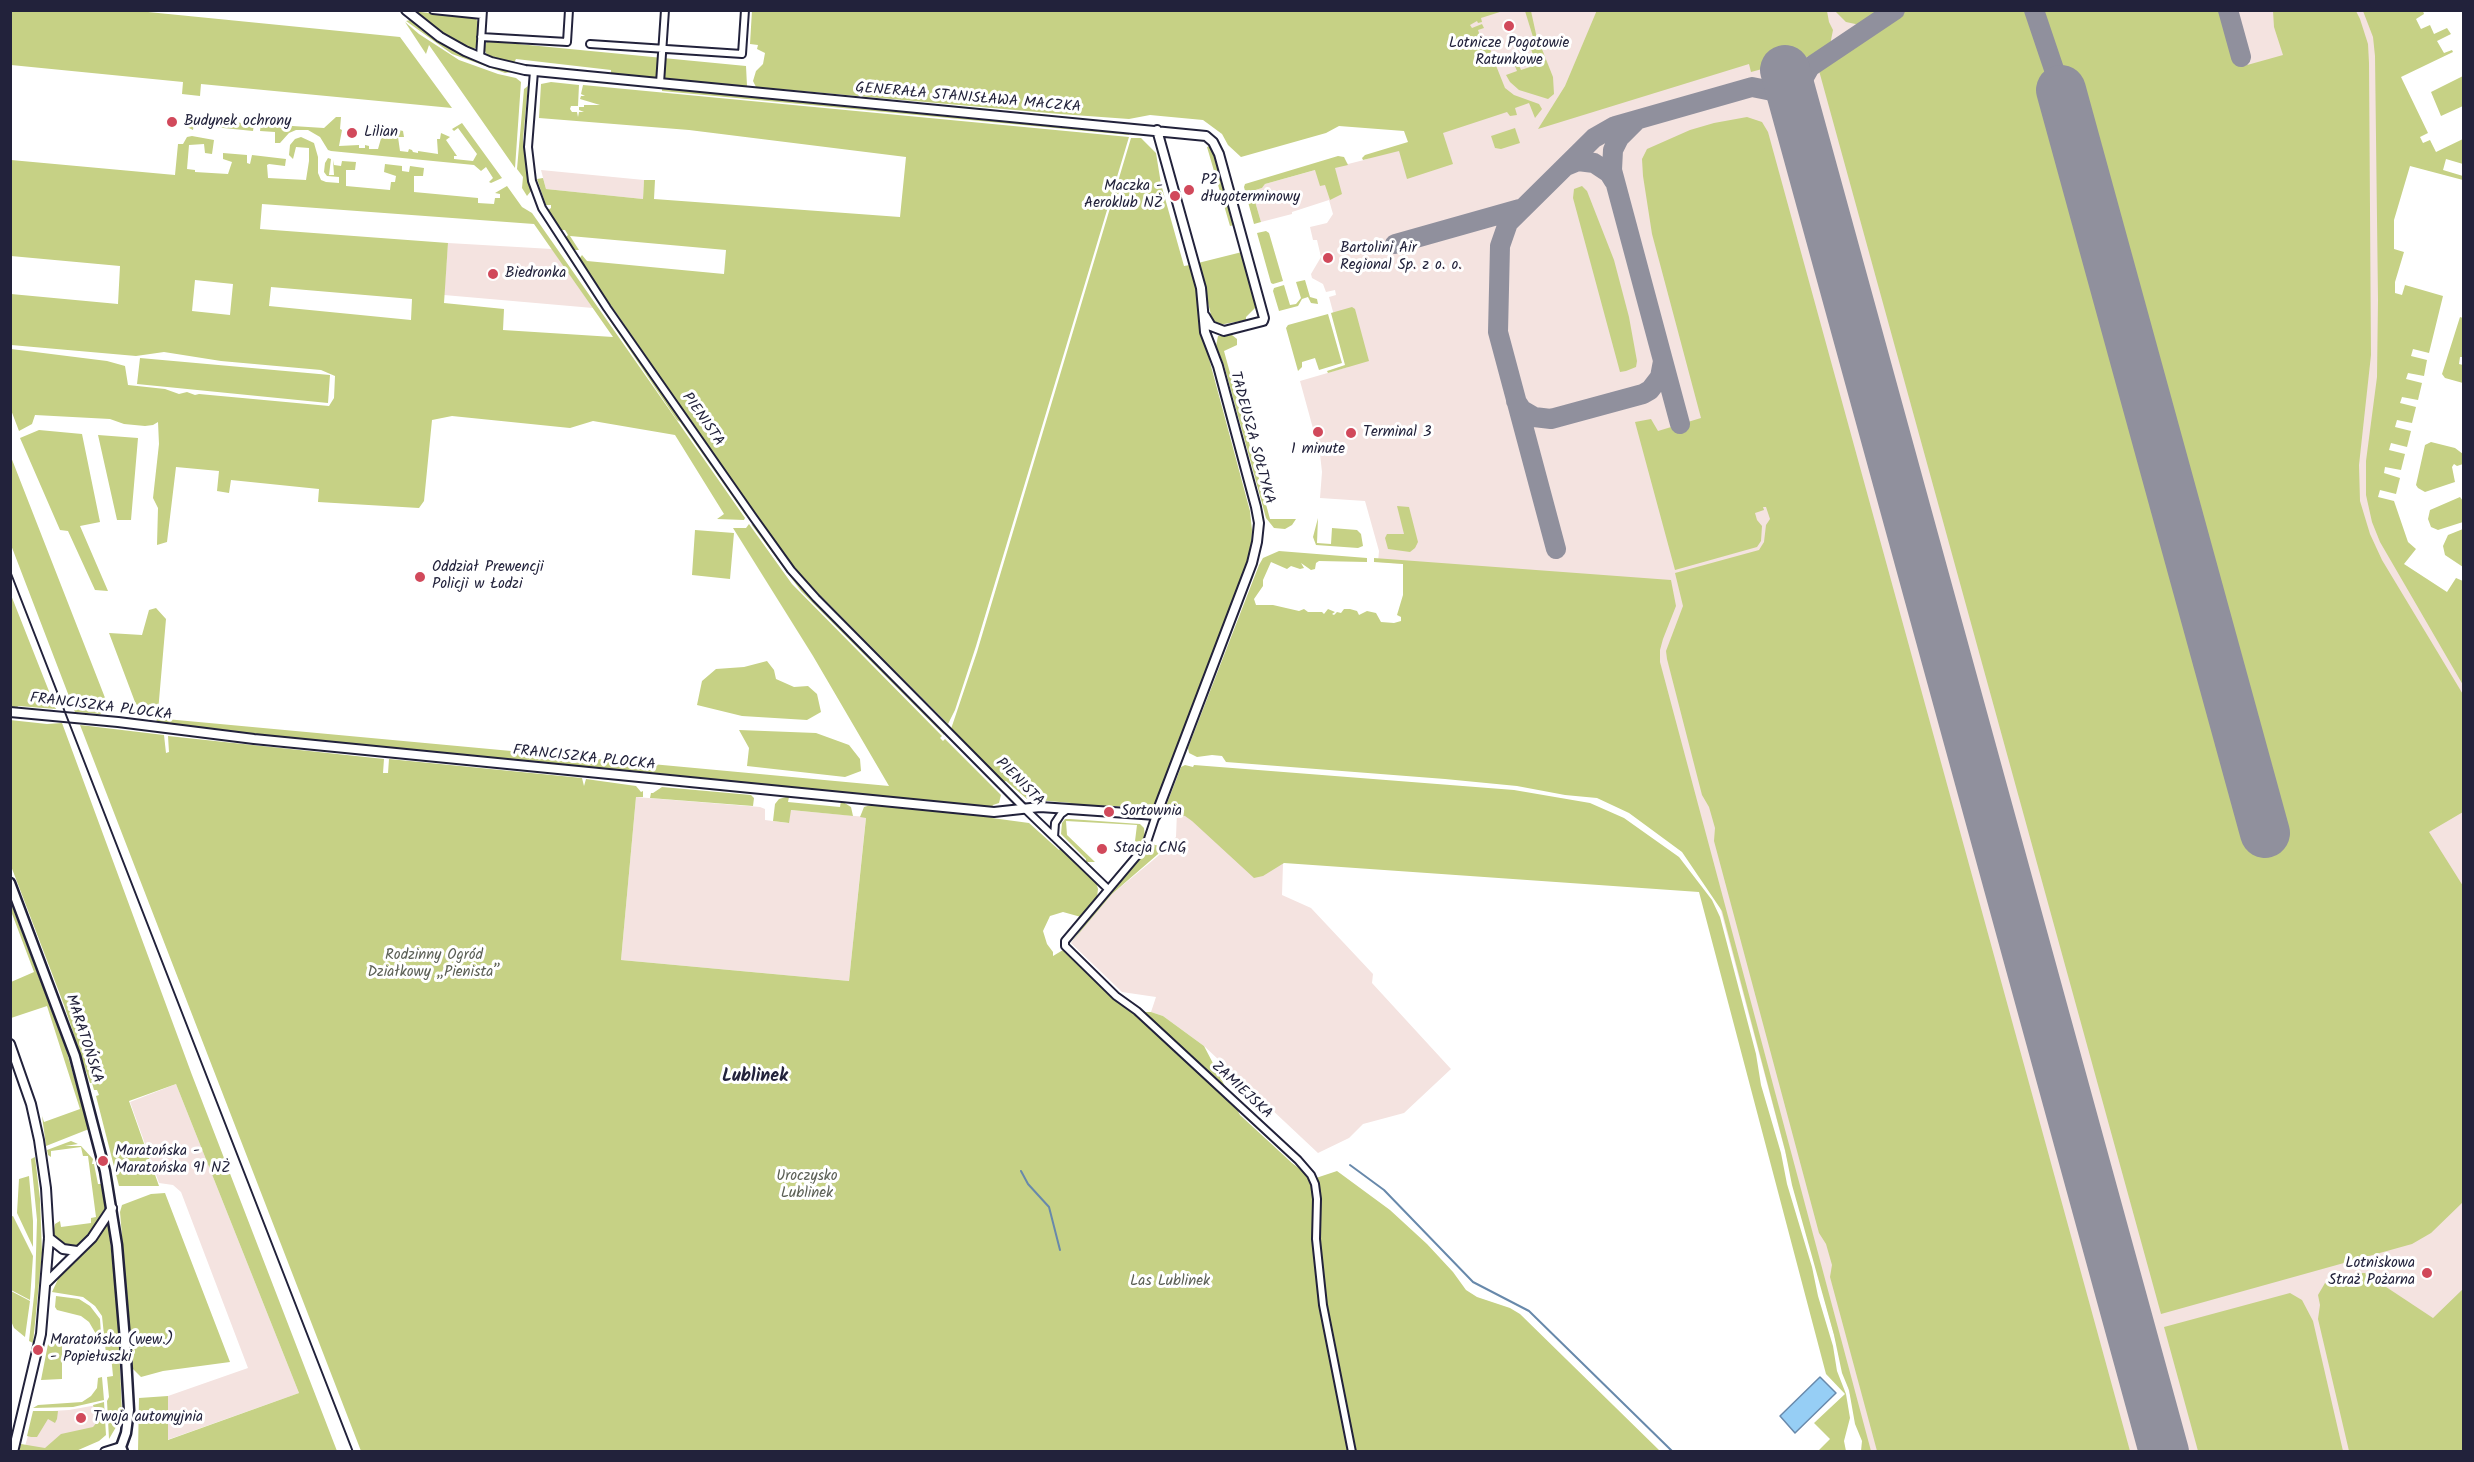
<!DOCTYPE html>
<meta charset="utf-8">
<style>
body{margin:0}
#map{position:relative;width:2474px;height:1462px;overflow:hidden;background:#fff;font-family:Kalam,sans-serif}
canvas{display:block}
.frame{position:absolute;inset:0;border:12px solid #22223b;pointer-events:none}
</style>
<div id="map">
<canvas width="2474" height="1462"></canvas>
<div class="frame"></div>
</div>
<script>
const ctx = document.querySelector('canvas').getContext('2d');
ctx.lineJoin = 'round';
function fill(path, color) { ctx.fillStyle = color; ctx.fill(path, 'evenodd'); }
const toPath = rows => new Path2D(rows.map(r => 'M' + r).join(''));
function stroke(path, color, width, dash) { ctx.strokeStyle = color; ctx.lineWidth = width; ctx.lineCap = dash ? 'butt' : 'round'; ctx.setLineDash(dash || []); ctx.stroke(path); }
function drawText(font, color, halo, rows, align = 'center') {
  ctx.font = font + ' Kalam,sans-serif'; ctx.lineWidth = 6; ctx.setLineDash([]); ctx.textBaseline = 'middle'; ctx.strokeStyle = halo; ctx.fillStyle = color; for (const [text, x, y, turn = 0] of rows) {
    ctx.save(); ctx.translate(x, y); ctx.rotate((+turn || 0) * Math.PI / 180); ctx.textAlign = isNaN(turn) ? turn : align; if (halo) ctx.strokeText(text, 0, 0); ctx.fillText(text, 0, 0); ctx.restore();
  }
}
const built = toPath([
 [1462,11,2373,11,2378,41,2380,387,2377,529,2464,647,2463,1298,2405,1451,1865,1451,1652,652,1403,595,1403,564,1378,562,1379,551,1365,501,1320,498,1322,472,1320,454,1300,381,1348,367,1329,297,1336,295,1335,290,1326,292,1323,284,1312,278,1311,274,1321,257,1317,240,1313,240,1310,227,1327,223,1333,214,1329,200,1292,212,1292,214,1261,222,1252,191,1262,188,1265,184,1344,162,1348,164,1364,160,1489,116],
 [541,170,644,180,643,199,546,189],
 [448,243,552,249,593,308,444,295],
 [636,797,760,807,765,809,765,820,788,823,790,810,866,817,849,981,621,960],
 [1177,811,1283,863,1282,895,1311,908,1373,974,1372,983,1451,1069,1404,1113,1363,1124,1349,1138,1318,1153,1204,1046,1163,1016,1151,1012,1156,997,1122,992,1071,943,1112,894,1158,856,1176,837],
 [176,1084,299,1393,167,1440,168,1396,248,1368,181,1192,173,1185,159,1183,130,1102],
 [97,1405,100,1426,42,1451,25,1446,35,1412,69,1410]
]);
const green = toPath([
 [752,10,1503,11,1481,18,1482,22,1478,23,1477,21,1470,25,1472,28,1482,24,1484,28,1478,30,1483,45,1489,43,1491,52,1488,54,1491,63,1495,63,1505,88,1514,95,1539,104,1542,109,1535,118,1529,103,1515,108,1517,115,1510,116,1507,112,1443,133,1453,164,1407,179,1399,151,1363,160,1362,158,1365,155,1408,142,1404,131,1339,126,1326,133,1241,157,1228,145,1222,134,1203,120,1150,115,1129,119,1060,114,756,87,753,81,756,71,763,64,765,53,757,49,758,45,750,44],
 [1597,10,1827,11,1829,22,1833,30,1830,45,1814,55,1751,72,1749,64,1538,129,1565,86],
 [1906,10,2225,11,2240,67,2283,55,2274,27,2273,11,2356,11,2360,19,2368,44,2369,63,2371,355,2359,465,2360,501,2370,534,2382,560,2464,696,2463,812,2429,832,2463,886,2463,1202,2431,1233,2412,1244,2161,1314,1818,67],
 [10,11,138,11,400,37,452,108,201,84,200,96,182,94,183,82,11,65],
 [413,11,476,19,478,22,477,47,474,49,467,47,430,25],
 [1525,11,1531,11,1536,34,1553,77,1554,94,1548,99,1519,90,1510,82,1506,75,1517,71,1514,64,1518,63,1521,70,1536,65,1528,39,1533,37],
 [1835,11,1883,11,1860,25,1846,22],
 [2363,11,2423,11,2424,14,2416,19,2421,29,2430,25,2434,34,2447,28,2451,34,2437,41,2444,53,2452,50,2453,52,2401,77,2428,133,2420,137,2423,143,2430,140,2436,152,2463,139,2463,164,2446,159,2443,170,2463,176,2463,180,2410,166,2394,220,2394,249,2404,252,2395,282,2395,293,2402,295,2405,285,2443,296,2429,353,2413,349,2411,356,2427,360,2424,376,2408,373,2406,379,2422,383,2418,400,2402,397,2400,403,2416,407,2412,423,2397,420,2395,427,2411,431,2407,447,2391,443,2389,450,2405,454,2401,470,2385,467,2384,473,2400,478,2396,494,2380,490,2378,497,2394,501,2408,542,2416,549,2404,564,2447,592,2456,578,2463,581,2463,685,2380,542,2372,522,2366,495,2366,461,2377,377,2378,300,2375,56,2373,37],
 [410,20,455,51,512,72,505,73,452,54,406,21],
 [405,22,419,34,459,60,498,74,516,78,521,82,515,168,429,45,426,54],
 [487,41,746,66,747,86,611,74,611,70,516,59,514,63,487,55,484,49],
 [2463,76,2463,106,2441,116,2431,92],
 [551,82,579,85,578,106,571,106,570,109,572,112,577,112,578,117,579,112,584,112,579,110,579,107,584,107,584,105,600,105,580,99,581,96,585,96,581,94,583,85,1129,137,976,646,955,710,948,724,800,575,771,537,579,259,582,255,587,261,724,274,726,250,570,236,579,250,574,250,565,238,568,235,565,230,559,230,548,210,551,208,551,205,546,205,537,179,543,178,546,189,643,199,644,180,655,180,654,199,900,217,906,157,689,130,539,118,541,84],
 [528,86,523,139,531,191,527,196,522,188,523,177,517,169,524,89],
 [662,88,1130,132,1129,135,662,91],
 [336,117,341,117,340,129,342,130,339,146,359,145,359,148,365,148,365,145,369,146,369,149,378,149,382,135,375,134,376,129,379,127,384,128,388,134,399,130,403,131,404,137,398,137,400,151,408,152,409,149,412,150,413,152,418,153,418,151,438,154,437,139,440,139,441,133,450,137,446,140,457,156,454,156,454,159,473,161,477,154,458,128,454,131,452,129,462,123,502,178,491,183,489,182,493,178,486,167,481,171,474,165,331,151,328,150,320,137,308,130,296,130,289,133,280,143,275,143,275,132,260,131,261,124,324,128],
 [1747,117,1762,122,1768,132,2130,1451,1877,1451,1830,1277,1832,1265,1826,1244,1819,1233,1714,841,1715,828,1709,807,1702,795,1667,659,1666,651,1683,606,1675,573,1759,550,1764,542,1766,525,1770,519,1766,507,1763,507,1764,510,1755,513,1757,520,1762,526,1761,541,1757,547,1675,570,1635,422,1651,419,1658,431,1701,418,1652,234,1643,176,1642,159,1647,149,1690,130,1714,123],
 [185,118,254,124,253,131,194,125,193,130,185,126],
 [1515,128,1520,143,1501,149,1495,148,1491,136],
 [192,136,214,140,212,154,205,153,204,144,189,145,187,169,195,170,195,172,228,174,232,162,223,159,223,153,247,155,247,163,250,164,252,155,286,159,285,166,269,164,267,165,268,178,306,180,309,161,309,148,296,147,293,159,289,155,290,145,295,139,301,137,314,143,318,157,318,173,321,180,326,182,339,183,339,177,327,176,324,172,325,163,328,158,331,159,329,175,334,175,333,160,334,165,341,166,342,161,356,162,355,170,346,170,346,186,390,190,391,182,395,182,396,176,384,172,385,164,402,166,402,171,409,172,410,166,424,168,423,176,414,176,414,192,478,198,478,203,494,204,495,198,500,198,500,194,495,193,507,186,522,207,532,213,553,243,745,518,744,520,717,519,724,514,675,435,593,421,570,428,452,416,432,420,424,501,419,508,318,502,319,489,231,480,229,493,217,491,219,471,176,467,167,542,157,545,158,508,153,498,159,444,158,422,153,425,145,426,124,424,110,419,35,415,32,424,19,431,11,410,11,349,107,361,125,366,128,385,165,389,179,394,187,392,195,395,199,394,329,406,334,398,335,376,321,370,221,361,164,352,136,356,11,345,11,294,118,304,120,266,11,256,11,160,175,175,178,144,183,144,187,137],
 [262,204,534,224,613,337,503,330,504,309,444,303,448,243,260,229],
 [195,280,233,284,230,315,192,311],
 [271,287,412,299,411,320,269,306],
 [1131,138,1141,138,1156,153,1161,184,1184,266,1190,265,1198,295,1200,325,1250,511,1252,530,1251,550,1246,570,1186,724,1179,739,1156,804,1149,809,1142,807,1071,805,1071,803,1027,799,1006,781,1004,782,951,729,977,652],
 [1211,146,1234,225,1230,226,1207,147],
 [1338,156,1344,157,1348,165,1335,168,1342,194,1330,200,1325,185,1320,186,1315,170,1265,184,1262,188,1252,191,1261,222,1254,224,1244,187,1245,184],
 [1582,186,1587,191,1614,260,1629,317,1637,361,1636,367,1626,371,1620,372,1573,198,1574,189],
 [1266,231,1269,233,1283,281,1273,284,1271,283,1257,233],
 [1242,252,1257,306,1246,317,1246,320,1219,325,1212,319,1198,263],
 [1305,280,1310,297,1317,299,1318,304,1311,303,1308,297,1302,299,1298,306,1279,311,1273,291,1274,288,1284,285,1290,305,1296,304,1301,298,1296,282],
 [1352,307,1355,309,1369,361,1328,373,1327,371,1345,365,1331,313],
 [1328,314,1342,363,1319,370,1315,358,1302,362,1302,367,1298,371,1286,328,1288,325],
 [606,315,609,317,745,511,746,516,680,422,677,420],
 [2460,317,2463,318,2463,357,2460,357,2459,364,2463,365,2463,383,2445,378,2442,374],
 [1232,335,1237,339,1237,345,1224,351,1270,519,1296,519,1292,525,1285,529,1274,528,1266,518,1224,365,1216,346,1218,336],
 [140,358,330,375,328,403,137,384],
 [39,430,82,434,100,522,80,526,108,591,95,590,68,531,60,530,20,438],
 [98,435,138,438,131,520,117,520],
 [2431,442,2455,448,2463,454,2463,464,2457,466,2454,464,2452,467,2455,482,2425,492,2418,488,2416,485,2425,445],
 [11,457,109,708,100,714,75,712,11,545],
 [2460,497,2463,501,2463,522,2438,530,2431,527,2428,519,2430,510],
 [1397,506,1409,507,1418,542,1415,548,1410,552,1388,549,1385,538,1387,534,1404,534],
 [1318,518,1317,543,1331,544,1332,528,1357,530,1361,534,1363,546,1358,548,1316,545,1313,537],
 [749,524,792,584,942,736,940,738,943,741,945,739,1001,795,999,803,993,805,992,807,250,736,160,724,156,720,162,716,166,719,889,786,813,656,733,528,746,528],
 [751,524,756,527,804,591,944,733,944,735,801,591],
 [2463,529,2464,529,2463,567,2445,555,2443,546,2448,535],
 [695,530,734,533,730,579,692,575],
 [1279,551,1367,558,1367,562,1319,561,1316,563,1315,569,1311,570,1301,563,1304,568,1300,569,1291,566,1287,569,1271,562,1263,580,1263,586,1254,599,1256,605,1273,605,1299,611,1304,609,1308,612,1322,612,1324,614,1328,609,1335,612,1332,614,1334,615,1337,612,1341,613,1344,609,1350,609,1357,611,1359,615,1367,611,1376,613,1381,622,1394,623,1401,621,1401,617,1397,615,1403,595,1403,564,1374,562,1374,558,1671,580,1676,606,1663,639,1660,650,1660,662,1871,1451,1861,1451,1862,1441,1855,1424,1849,1390,1842,1373,1834,1335,1792,1185,1785,1150,1722,911,1682,852,1629,813,1597,798,1565,795,1517,786,1445,779,1226,762,1222,756,1212,755,1197,757,1189,753,1188,748,1259,565,1263,558],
 [10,595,11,595,56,709,18,706,17,708,11,708],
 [156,608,166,619,158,712,139,708,135,702,109,633,142,635,149,610],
 [767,661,774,670,776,679,794,687,808,686,817,694,821,712,807,720,742,716,697,705,702,681,716,669,744,667],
 [10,720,47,724,62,723,192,1075,337,1451,138,1451,139,1398,168,1396,168,1440,299,1393,176,1084,129,1101,159,1186,119,1186,96,1096,99,1095,97,1090,94,1090,92,1083,90,1083,64,1005,11,866],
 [80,725,164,735,166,753,169,752,168,736,384,759,383,773,388,773,389,759,582,778,584,786,586,779,636,786,641,792,643,791,643,797,636,797,621,960,849,981,866,818,860,817,864,807,874,804,991,815,992,818,1029,823,1059,850,1061,848,1096,882,1098,889,1097,897,1081,917,1063,912,1050,916,1043,931,1047,944,1053,952,1053,956,1063,950,1132,1012,1151,1012,1163,1016,1204,1046,1240,1115,1292,1163,1313,1179,1337,1171,1390,1210,1427,1244,1453,1272,1466,1290,1477,1297,1510,1308,1520,1314,1660,1451,361,1451],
 [739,730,816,733,849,745,860,759,861,771,845,777,747,766,749,748],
 [1185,765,1193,767,1194,765,1514,790,1590,803,1624,818,1679,857,1712,900,1720,917,1756,1054,1761,1085,1781,1153,1787,1184,1812,1267,1818,1296,1833,1346,1837,1371,1846,1394,1850,1418,1844,1441,1846,1451,1818,1451,1830,1439,1814,1423,1845,1394,1826,1374,1699,892,1284,863,1263,876,1254,878,1192,821,1185,816,1168,814,1166,806,1181,767],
 [662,787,751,795,754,798,753,806,650,798,651,793,653,793],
 [786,797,789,797,788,802,840,807,841,801,843,802,851,807,853,816,791,810,789,823,773,821,775,804,779,799],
 [1070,819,1140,824,1144,828,1145,838,1140,843,1135,841,1137,825,1066,821,1067,835,1095,862,1086,862,1086,859,1061,834,1062,823,1065,819],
 [1152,844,1165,848,1112,894,1071,943,1110,891],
 [10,901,65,1046,89,1129,46,1146,42,1116,44,1122,80,1109,47,1006,11,1018,11,982,34,972,11,911],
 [71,1141,78,1144,65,1146,81,1146,93,1159,92,1164,94,1164,98,1184,101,1184,105,1208,89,1235,78,1245,67,1247,56,1240,53,1234,55,1224,60,1221,61,1227,91,1223,91,1218,96,1217,88,1156,83,1156,81,1147,51,1151,51,1157,48,1155,47,1150],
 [35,1157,40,1199,42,1253,33,1343,29,1341,35,1287,37,1220,31,1159],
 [29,1176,33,1221,33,1247,17,1213,19,1179],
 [165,1193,230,1362,163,1371,141,1377,133,1369,120,1212,122,1205,151,1194],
 [13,1216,33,1256,30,1300,11,1290,10,1217],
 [108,1223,117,1302,122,1413,119,1422,109,1439,107,1401,109,1397,107,1377,113,1376,111,1355,106,1354,102,1316,95,1306,83,1297,52,1292,60,1275,93,1244],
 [2359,1273,2365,1273,2433,1318,2463,1289,2463,1451,2349,1451,2318,1319,2320,1305,2318,1295,2325,1283],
 [11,1291,30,1301,25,1337,14,1328,11,1321],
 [2290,1293,2302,1300,2313,1321,2343,1451,2198,1451,2164,1327],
 [56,1296,79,1299,90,1306,100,1319,101,1334,96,1334,89,1322,81,1316,57,1310,55,1307],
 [50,1334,55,1334,55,1340,62,1340,62,1379,41,1380],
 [102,1377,104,1400,73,1407,33,1408,38,1405,82,1402,91,1396,97,1388,98,1378],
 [104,1402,106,1435,99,1441,76,1451,19,1451,21,1444,45,1448,61,1434,93,1427,98,1421,93,1405],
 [33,1411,58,1411,57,1419,55,1423,48,1419,37,1437,31,1437,27,1436]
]);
const water = toPath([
 [1820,1377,1836,1393,1795,1433,1780,1416,1820,1377]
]);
const stream = toPath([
 [1350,1165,1384,1190,1473,1282,1529,1311,1673,1452],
 [1021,1171,1028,1184,1049,1207,1060,1250]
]);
const taxiway = toPath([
 [2034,10,2061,90],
 [2228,10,2241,57],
 [1795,108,1799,86,1810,67,1895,10],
 [1635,122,1619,138,1613,150,1612,170,1680,424],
 [1566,166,1578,161,1594,163,1609,173,1614,181],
 [1395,244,1519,209],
 [1516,401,1522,410,1534,417,1551,419,1643,394,1650,390,1660,377,1663,361],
 [1556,549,1498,332,1500,246,1508,223,1594,138,1615,126,1752,87,1772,91,1795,108]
]);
const runway = toPath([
 [1785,70,2164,1452],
 [2061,90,2265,833]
]);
const minor = toPath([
 [433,10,482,15],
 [481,37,567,42,569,10],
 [590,44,742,54,745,10],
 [480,57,483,10],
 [534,71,528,147,532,181,542,208,607,308,753,517,791,570,816,598,1024,808,1108,889],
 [660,83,665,10],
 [1156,815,1146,845,1065,941,1065,946,1116,996,1137,1011,1298,1160,1311,1175,1315,1184,1317,1199,1316,1239,1323,1305,1352,1452],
 [1054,837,1055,823,1061,814,1068,809]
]);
const tertiary = toPath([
 [406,10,440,37,465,51,491,62,525,70,1206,136,1213,142,1219,154,1264,318,1263,321,1224,331,1211,326,1205,316],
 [10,712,118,722,254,739,994,812,1040,807,1156,815,1252,563,1257,542,1259,523,1256,507,1218,366,1205,332,1201,288,1157,130],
 [10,1044,31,1104,39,1140,46,1188,49,1238,41,1334,13,1452],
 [49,1238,63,1249,77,1251],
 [47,1282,92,1238,112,1208],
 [105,1452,121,1447]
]);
const secondary = toPath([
 [10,883,75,1056,105,1171,117,1245,125,1340,129,1410,126,1433,121,1447,123,1452]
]);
const rail = toPath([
 [10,571,353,1452]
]);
const markers = [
 [1509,26,6,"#d1495b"],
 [172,122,6,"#d1495b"],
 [352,133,6,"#d1495b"],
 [1189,190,6,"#d1495b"],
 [1175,196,6,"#d1495b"],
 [1328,258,6,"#d1495b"],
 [493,274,6,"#d1495b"],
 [1318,432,6,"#d1495b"],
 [1351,433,6,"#d1495b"],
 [420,577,6,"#d1495b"],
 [1109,812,6,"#d1495b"],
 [1102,849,6,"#d1495b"],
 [103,1161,6,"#d1495b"],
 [2427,1273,6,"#d1495b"],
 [38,1350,6,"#d1495b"],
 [81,1418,6,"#d1495b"]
];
const poiNames = [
 ["Lotnicze Pogotowie",1509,44,"center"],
 ["Ratunkowe",1509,61,"center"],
 ["Budynek ochrony",184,122],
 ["Lilian",364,133],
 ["P2",1201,181],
 ["długoterminowy",1201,198],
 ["Maczka -",1163,187,"right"],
 ["Aeroklub NŻ",1163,204,"right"],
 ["Bartolini Air",1340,249],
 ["Regional Sp. z o. o.",1340,266],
 ["Biedronka",505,274],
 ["Terminal 3",1363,433],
 ["1 minute",1318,450,"center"],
 ["Oddział Prewencji",432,568],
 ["Policji w Łodzi",432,585],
 ["Sortownia",1121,812],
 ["Stacja CNG",1114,849],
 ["Maratońska -",115,1152],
 ["Maratońska 91 NŻ",115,1169],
 ["Lotniskowa",2415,1264,"right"],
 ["Straż Pożarna",2415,1281,"right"],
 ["Maratońska (wew.)",50,1341],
 ["- Popiełuszki",50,1358],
 ["Twoja automyjnia",93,1418]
];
const streetNames = [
 ["GENERAŁA STANISŁAWA MACZKA",968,99,5],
 ["PIENISTA",702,420,55],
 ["TADEUSZA SOŁTYKA",1251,438,75],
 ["FRANCISZKA PLOCKA",101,708,7],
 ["FRANCISZKA PLOCKA",584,759,6],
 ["PIENISTA",1019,783,45],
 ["MARATOŃSKA",83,1039,72],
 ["ZAMIEJSKA",1241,1091,43]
];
const parkNames = [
 ["Rodzinny Ogród",434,956],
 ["Działkowy „Pienista”",434,973],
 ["Uroczysko",807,1177],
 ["Lublinek",807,1194],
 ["Las Lublinek",1170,1282]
];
const quarterNames = [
 ["Lublinek",755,1078]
];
fill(built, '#f4e3e0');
fill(green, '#c6d185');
fill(water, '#96cef5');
stroke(water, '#6889ab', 1.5);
stroke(stream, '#6889ab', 2);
stroke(taxiway, '#90909d', 20);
stroke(runway, '#90909d', 50);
stroke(minor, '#22223b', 10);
stroke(tertiary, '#22223b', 12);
stroke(secondary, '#22223b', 13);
stroke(minor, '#fff', 6);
stroke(tertiary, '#fff', 8);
stroke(secondary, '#fff', 8);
stroke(rail, '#22223b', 2);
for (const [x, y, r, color] of markers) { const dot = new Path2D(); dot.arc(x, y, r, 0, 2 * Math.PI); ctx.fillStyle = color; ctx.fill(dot); stroke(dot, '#fff', 2); }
drawText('15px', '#22223b', '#fff', poiNames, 'left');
drawText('15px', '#22223b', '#fff', streetNames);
drawText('15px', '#5b5f55', '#fff', parkNames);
drawText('bold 18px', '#22223b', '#fff', quarterNames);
</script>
